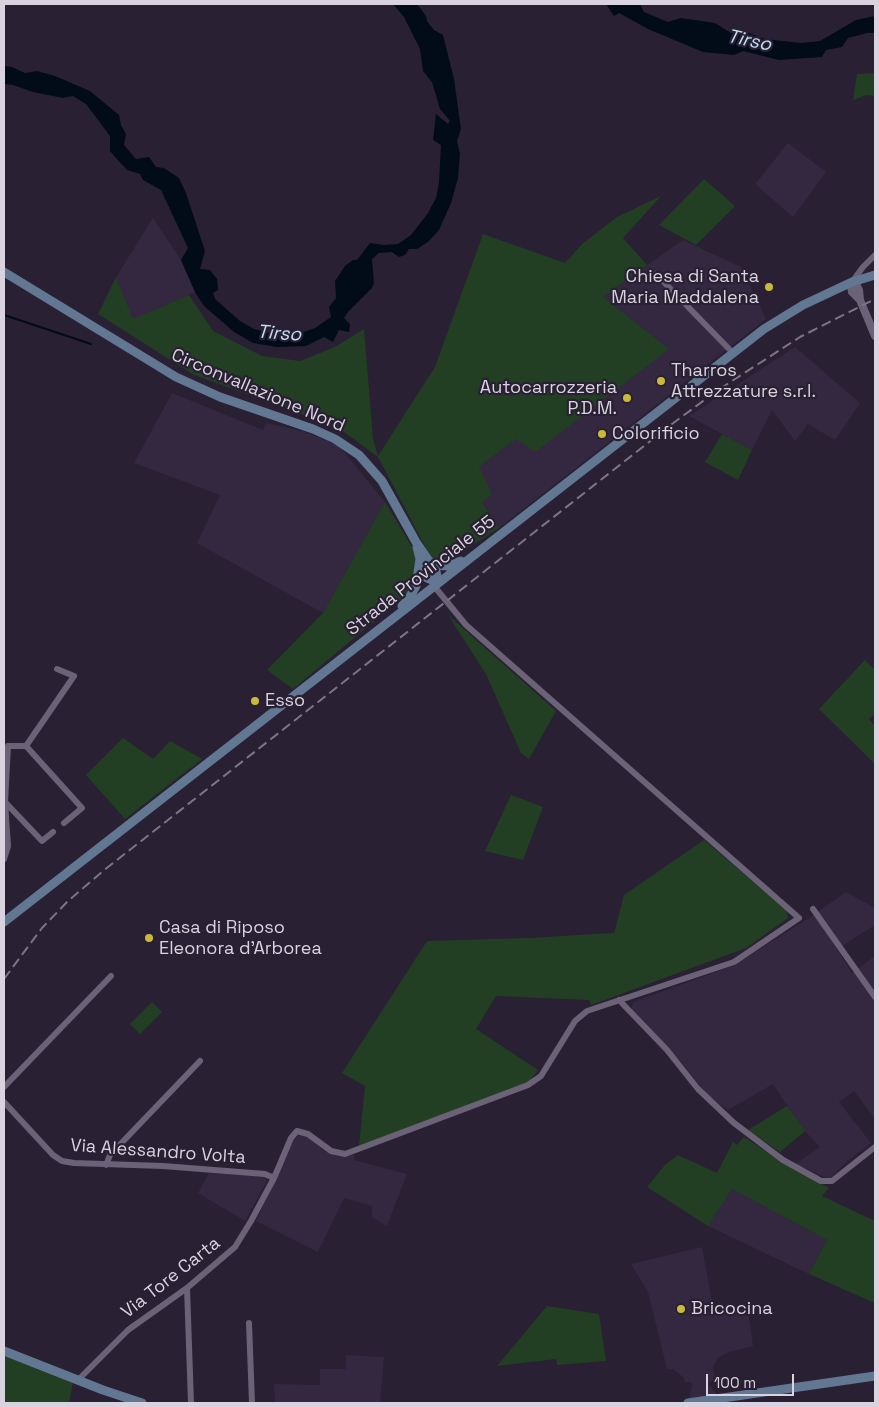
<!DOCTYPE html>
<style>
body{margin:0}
#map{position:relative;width:879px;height:1407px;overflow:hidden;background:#292033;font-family:"Space Grotesk",sans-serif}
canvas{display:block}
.frame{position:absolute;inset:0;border:5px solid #d8d3df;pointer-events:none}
.scale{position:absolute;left:706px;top:1374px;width:88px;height:22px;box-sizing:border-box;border:2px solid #d8d3df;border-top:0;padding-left:6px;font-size:15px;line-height:18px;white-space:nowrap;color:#d8d3df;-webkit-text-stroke:4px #292033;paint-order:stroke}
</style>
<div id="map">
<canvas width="879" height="1407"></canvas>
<div class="frame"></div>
<div class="scale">100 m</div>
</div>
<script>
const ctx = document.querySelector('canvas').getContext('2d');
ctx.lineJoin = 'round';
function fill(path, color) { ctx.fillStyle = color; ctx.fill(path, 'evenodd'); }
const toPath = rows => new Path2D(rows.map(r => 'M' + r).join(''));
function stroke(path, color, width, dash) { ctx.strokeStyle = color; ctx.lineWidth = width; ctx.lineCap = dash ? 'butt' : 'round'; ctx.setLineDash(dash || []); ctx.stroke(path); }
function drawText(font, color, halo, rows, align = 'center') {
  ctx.font = font + ' "Space Grotesk",sans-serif'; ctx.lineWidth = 4.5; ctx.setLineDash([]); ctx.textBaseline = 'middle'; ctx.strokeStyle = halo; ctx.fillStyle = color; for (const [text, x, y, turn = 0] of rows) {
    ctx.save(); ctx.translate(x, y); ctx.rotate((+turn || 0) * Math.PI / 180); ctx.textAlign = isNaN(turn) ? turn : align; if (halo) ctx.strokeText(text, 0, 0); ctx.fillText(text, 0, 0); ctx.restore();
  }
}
const built = toPath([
 [788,143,826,172,793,217,755,184],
 [153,218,181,260,195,292,133,320,116,277],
 [683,240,741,267,766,319,499,528,482,502,479,467,516,439,669,349,602,297],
 [795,347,860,403,835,440,808,424,795,441,772,410,752,450,689,416],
 [172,393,263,430,266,423,306,432,339,446,385,502,323,613,197,543,220,495,134,463],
 [846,892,875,908,875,925,837,949,852,973,875,956,875,1119,854,1091,839,1102,871,1143,850,1159,829,1179,795,1164,820,1147,802,1128,773,1084,728,1110,708,1096,682,1063,631,1012,633,1002,735,965,815,914],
 [299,1134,307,1135,323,1150,338,1156,355,1155,354,1160,407,1174,387,1226,372,1217,372,1206,344,1198,318,1252,256,1221,293,1141],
 [209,1173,262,1176,266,1178,266,1182,245,1221,198,1193],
 [732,1189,827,1240,809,1274,708,1226],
 [702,1247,714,1314,748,1311,753,1346,729,1352,719,1357,713,1366,715,1379,708,1383,718,1396,689,1399,692,1386,691,1382,685,1382,684,1378,673,1369,667,1369,648,1292,631,1264],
 [346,1355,384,1357,380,1403,275,1403,274,1384,320,1385,320,1369,346,1369]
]);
const green = toPath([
 [875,73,875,96,866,95,853,100,857,74],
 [704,179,735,206,696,245,659,225],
 [661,196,623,238,647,265,603,297,669,349,535,452,516,439,479,467,492,494,482,502,499,528,448,561,441,562,433,559,426,548,378,457,344,432,297,412,194,375,98,314,116,277,133,319,189,295,213,331,262,356,300,361,335,347,364,329,373,439,378,456,435,367,483,234,565,263,582,244,617,217],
 [722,434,752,450,738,480,705,462],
 [385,502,415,552,415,569,412,587,401,599,293,689,267,670,323,613],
 [448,615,556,711,529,759,521,753,486,674],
 [865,660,875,670,875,714,869,719,875,726,875,764,819,709],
 [123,738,153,759,170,741,202,759,125,819,86,775],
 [511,795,543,807,523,860,485,851],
 [704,840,786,910,788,918,746,948,591,1005,589,1000,496,996,476,1029,538,1070,529,1082,359,1146,365,1086,342,1073,427,941,529,938,614,933,624,895],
 [152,1002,162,1012,140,1034,130,1024],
 [787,1106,805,1131,780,1152,748,1130],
 [744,1137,776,1158,829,1188,822,1196,875,1221,875,1303,809,1274,827,1240,732,1189,708,1226,647,1187,665,1165,678,1155,717,1173,733,1142,737,1145],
 [547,1306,599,1314,606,1361,557,1365,556,1359,497,1366],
 [4,1356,73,1383,69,1403,4,1403]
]);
const water = toPath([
 [393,4,417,4,426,16,427,21,434,30,443,35,454,79,461,129,457,141,460,154,458,178,451,203,439,230,428,242,417,249,409,249,405,255,399,257,392,252,379,253,372,259,374,283,372,288,348,312,344,318,350,324,349,332,339,330,333,342,324,337,306,346,277,347,253,343,234,332,204,306,195,292,181,260,188,248,161,190,143,180,140,174,127,170,116,158,110,151,110,136,86,104,73,96,63,98,33,92,13,85,4,84,4,66,12,67,25,73,37,71,55,76,90,91,119,115,121,125,126,134,124,145,136,159,149,157,156,167,164,168,179,178,186,193,205,251,200,269,210,270,217,279,218,290,213,293,215,299,240,321,254,329,274,334,295,335,315,328,331,317,329,307,336,298,335,281,345,266,353,260,357,260,370,243,384,245,398,244,411,235,428,213,436,198,439,182,441,145,433,140,436,114,448,124,450,121,440,109,432,82,423,71,420,49,404,17],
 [606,4,640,4,644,12,668,22,681,18,715,23,731,33,744,31,765,39,801,43,820,41,856,20,875,16,875,33,867,33,848,38,842,47,826,50,822,57,779,60,743,51,734,55,703,52,648,29,619,13,614,16]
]);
const stream = toPath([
 [4,315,91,344]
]);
const minor = toPath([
 [656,274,733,353],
 [852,282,863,267,875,255],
 [8,746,26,746,74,676,57,669],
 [26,746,82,808,64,823],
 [5,802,42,841,53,832],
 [4,859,8,846,5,802,8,746],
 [813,909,875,997],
 [619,1000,667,1050,698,1089,734,1123,783,1160,821,1181,832,1181,875,1147],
 [4,1087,111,976],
 [4,1102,53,1155,62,1161,74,1163,163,1166,265,1174,274,1178],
 [106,1165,110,1155,200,1061],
 [187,1288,191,1403],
 [249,1323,252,1403],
 [78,1380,128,1330,187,1288,235,1247,251,1221,274,1178,291,1138,297,1131,308,1134,331,1151,345,1154,528,1085,541,1076,575,1021,587,1011,734,962,799,918,466,625,434,586]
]);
const tertiary = toPath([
 [852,282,856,284,859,290,860,300,875,336],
 [852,282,851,286,852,292,860,300]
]);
const secondary = toPath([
 [4,272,176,377,220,397,313,429,335,439,359,455,382,481,416,542,429,561,435,565,438,583],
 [435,565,447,566,461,561],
 [419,569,425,577,438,583],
 [402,606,408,600,416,586,420,559,417,547],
 [4,922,764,329,803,305,852,282,875,275],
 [4,1351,103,1390,142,1403],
 [688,1403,875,1376]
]);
const rail = toPath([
 [4,979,42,928,68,901,103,871,672,424,718,390,800,337,875,299]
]);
const markers = [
 [769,287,5,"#c9ba3a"],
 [661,381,5,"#c9ba3a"],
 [627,398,5,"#c9ba3a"],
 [602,434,5,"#c9ba3a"],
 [255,701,5,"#c9ba3a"],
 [149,938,5,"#c9ba3a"],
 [681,1309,5,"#c9ba3a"]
];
const poiNames = [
 ["Chiesa di Santa",759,277,"right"],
 ["Maria Maddalena",759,298,"right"],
 ["Tharros",671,371],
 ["Attrezzature s.r.l.",671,392],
 ["Autocarrozzeria",617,388,"right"],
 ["P.D.M.",617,409,"right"],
 ["Colorificio",612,434],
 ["Esso",265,701],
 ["Casa di Riposo",159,928],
 ["Eleonora d'Arborea",159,949],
 ["Bricocina",691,1309]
];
const streetNames = [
 ["Circonvallazione Nord",258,391,23],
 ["Strada Provinciale 55",421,576,-38],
 ["Via Alessandro Volta",158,1152,4],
 ["Via Tore Carta",171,1278,-38]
];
const waterNames = [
 ["Tirso",749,41,12],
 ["Tirso",279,334,4]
];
fill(built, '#332840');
fill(green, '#223f24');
fill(water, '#010c18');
stroke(stream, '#010c18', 2);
stroke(minor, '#6c6278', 6);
stroke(tertiary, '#6c6278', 8);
stroke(secondary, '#627792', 9);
stroke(rail, '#7d7585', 2, [10, 5]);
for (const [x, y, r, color] of markers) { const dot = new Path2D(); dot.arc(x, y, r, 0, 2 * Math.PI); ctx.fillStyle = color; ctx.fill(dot); stroke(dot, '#292033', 2); }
drawText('18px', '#d8d3df', '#292033', poiNames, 'left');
drawText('18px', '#d8d3df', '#292033', streetNames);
drawText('italic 19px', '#c0def5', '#292033', waterNames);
</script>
